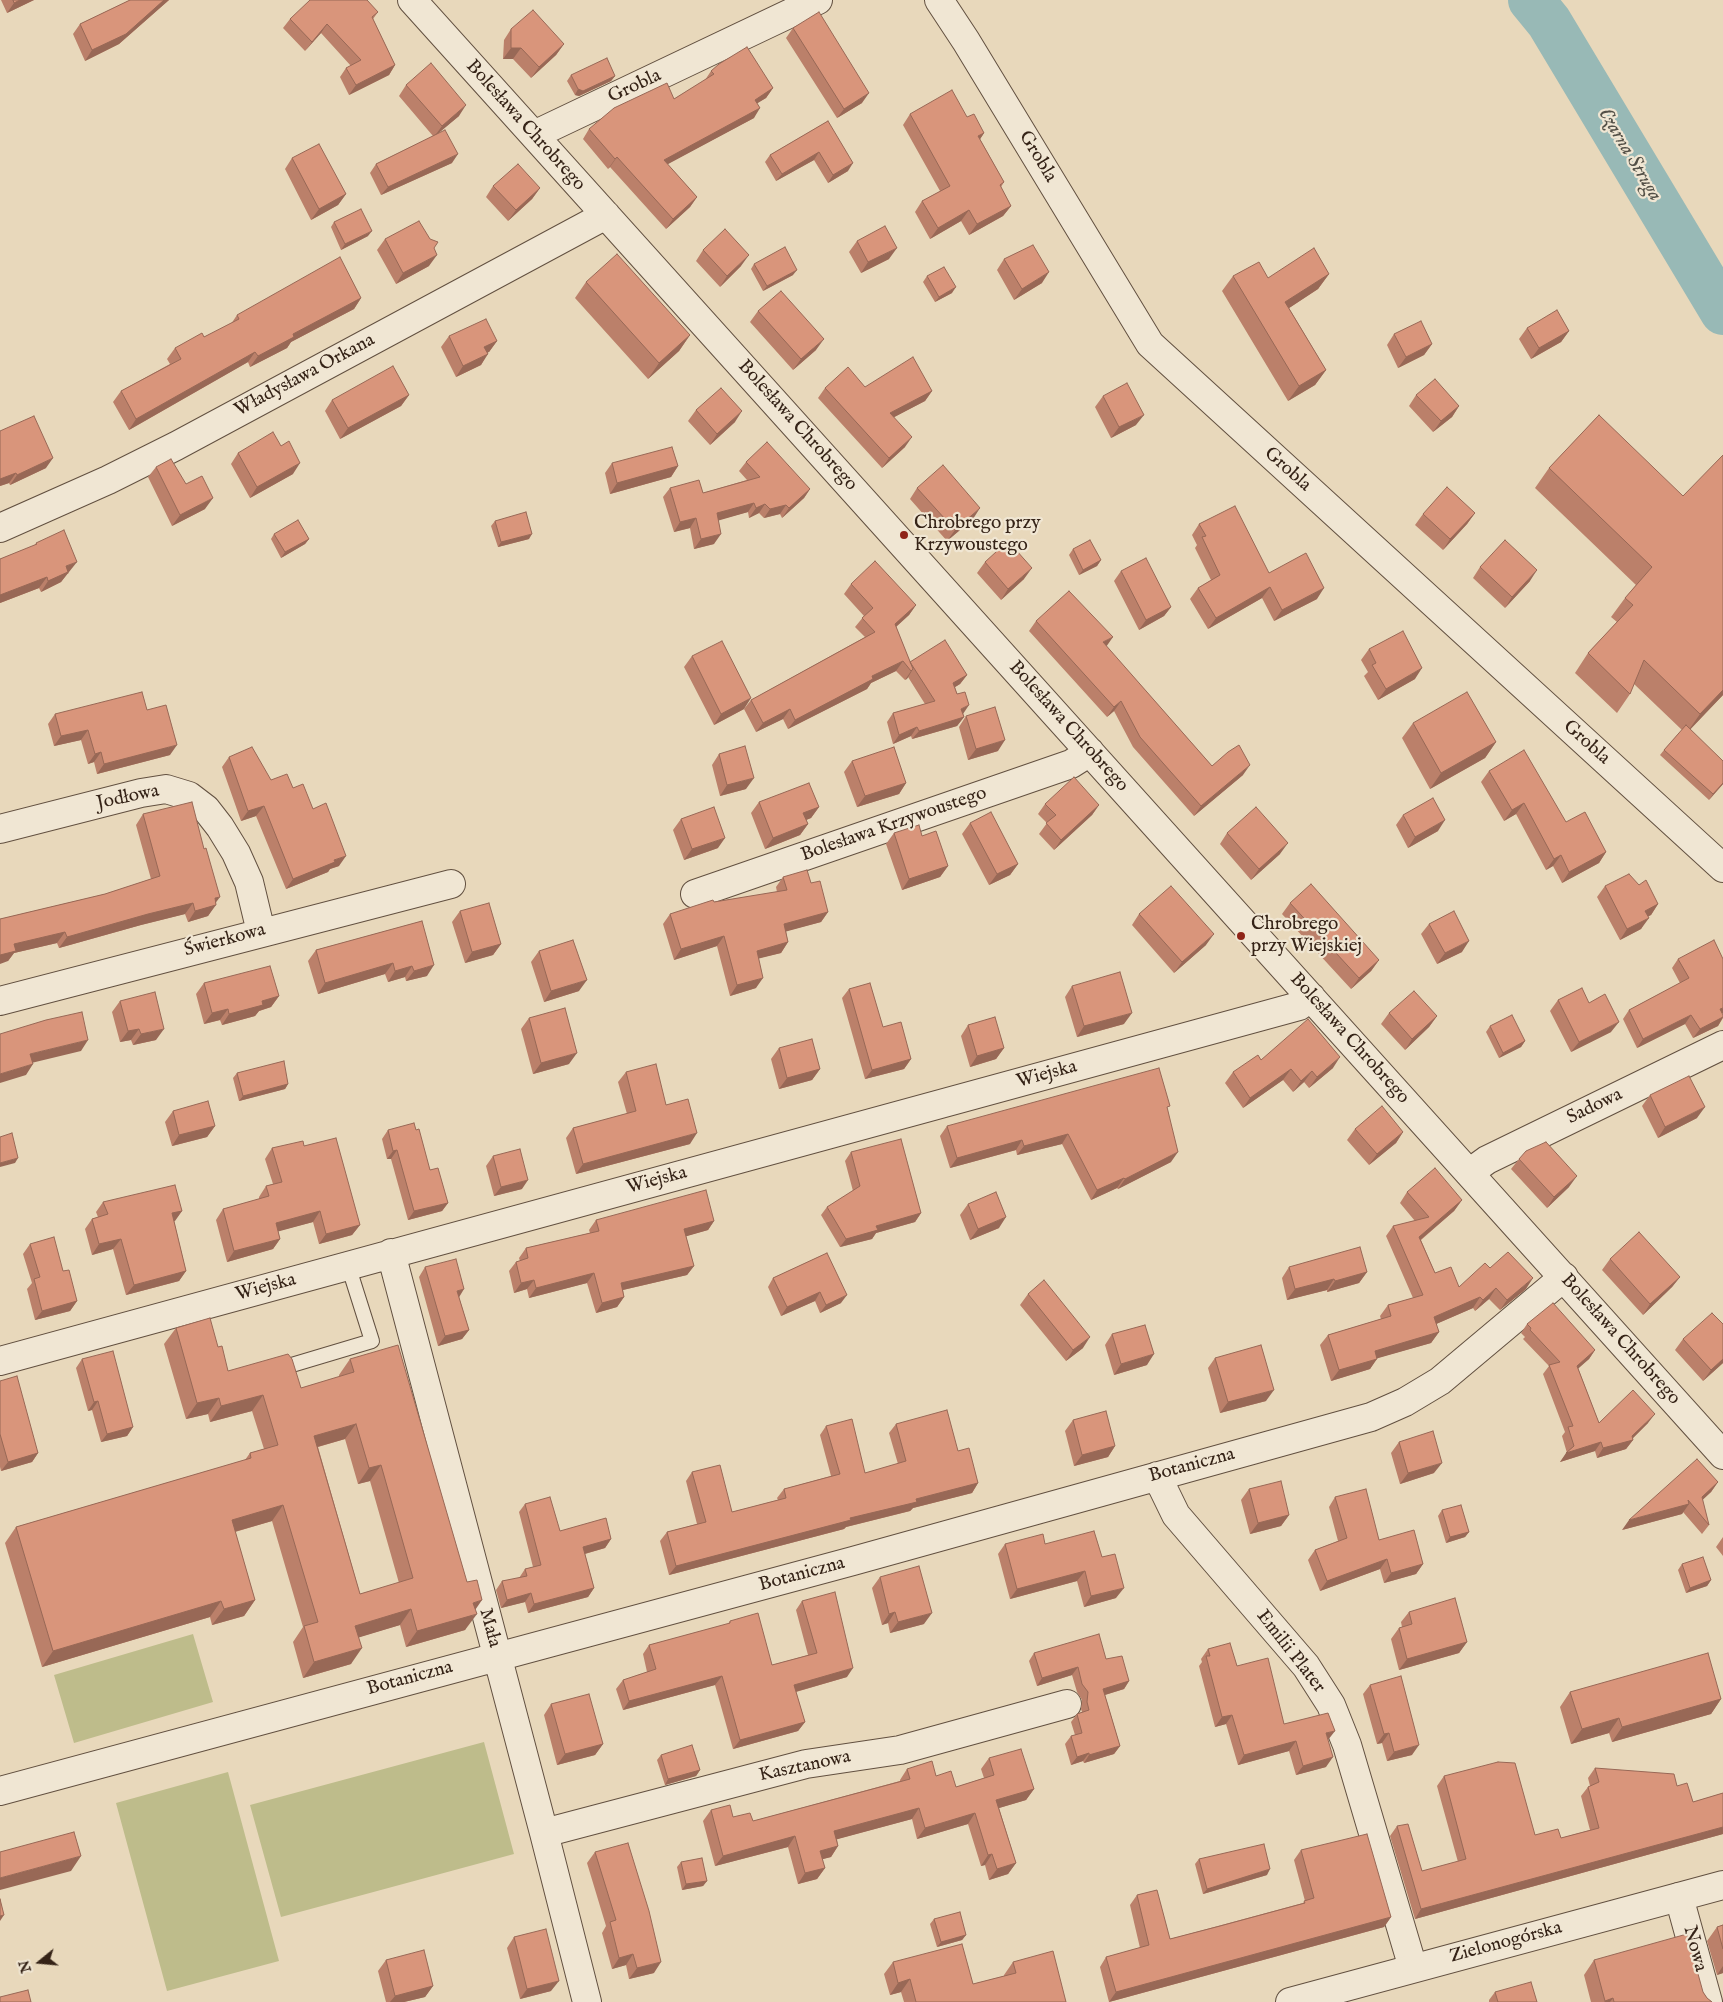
<!DOCTYPE html>
<meta charset="utf-8">
<style>
body{margin:0}
#map{position:relative;width:1723px;height:2002px;overflow:hidden;background:#e8d8bb;font-family:"IM FELL English",serif}
canvas{display:block}
.north{position:absolute;left:15px;top:1937px;width:50px;height:50px;-webkit-text-stroke:4px #f0e6d3;paint-order:stroke;rotate:253deg;font-size:14px;font-weight:700;line-height:20px;text-align:center;color:#352317}
.north::after{content:'';display:block;margin:auto;width:18px;height:22px;background:#352317;clip-path:polygon(50% 0,100% 100%,50% 72%,0 100%)}
</style>
<div id="map">
<canvas width="1723" height="2002"></canvas>
<div class="north">N</div>
</div>
<script>
const ctx = document.querySelector('canvas').getContext('2d');
ctx.lineJoin = 'round';
function fill(path, color) { ctx.fillStyle = color; ctx.fill(path, 'evenodd'); }
const toPath = rows => new Path2D(rows.map(r => 'M' + r).join(''));
function stroke(path, color, width, dash) { ctx.strokeStyle = color; ctx.lineWidth = width; ctx.lineCap = dash ? 'butt' : 'round'; ctx.setLineDash(dash || []); ctx.stroke(path); }
function drawText(font, color, halo, rows, align = 'center') {
  ctx.font = font + ' "IM FELL English",serif'; ctx.lineWidth = 4.5; ctx.setLineDash([]); ctx.textBaseline = 'middle'; ctx.strokeStyle = halo; ctx.fillStyle = color; for (const [text, x, y, turn = 0] of rows) {
    ctx.save(); ctx.translate(x, y); ctx.rotate((+turn || 0) * Math.PI / 180); ctx.textAlign = isNaN(turn) ? turn : align; if (halo) ctx.strokeText(text, 0, 0); ctx.fillText(text, 0, 0); ctx.restore();
  }
}
const green = toPath([
 [193,1634,213,1702,74,1743,54,1675],
 [484,1742,514,1854,281,1917,250,1805],
 [228,1772,279,1961,167,1991,116,1803]
]);
const river = toPath([
 [1531,0,1549,22,1723,312]
]);
const service = toPath([
 [285,1367,372,1341,348,1265]
]);
const minor = toPath([
 [412,0,1723,1455],
 [939,0,966,41,1150,344,1723,868],
 [534,135,818,0],
 [0,528,108,480,176,446,606,215],
 [0,829,141,793,166,789,189,796,206,809,220,827,236,853,249,882,261,932],
 [695,894,1071,764,1090,752],
 [0,1001,451,884],
 [1469,1173,1487,1160,1723,1045],
 [391,1253,544,1833,587,2002],
 [0,1361,1299,1006,1311,997],
 [1157,1476,1176,1515,1306,1666,1331,1705,1347,1745,1413,1968],
 [0,1791,853,1561,1371,1417,1405,1402,1440,1381,1564,1277],
 [544,1833,806,1764,900,1750,1067,1704],
 [1679,1897,1708,2002]
]);
const tertiary = toPath([
 [1290,2002,1723,1885]
]);
const wall = toPath([
 [1,0,34,0,7,13],
 [130,0,169,0,119,44,85,61,73,34,80,24],
 [378,12,373,19,395,65,389,75,349,95,340,77,346,68,351,66,321,33,305,51,283,28,290,19],
 [793,28,862,103,837,118,786,38],
 [511,29,564,44,556,55,531,78,513,59,503,59,504,40],
 [711,71,773,88,766,98,757,103,754,118,667,164,697,197,690,207,666,229,610,167,608,169,583,139,589,129,674,99,705,80],
 [571,75,615,76,611,81,579,96,575,95,567,81],
 [406,85,459,116,438,133,452,163,381,195,370,173,376,164,433,136,399,96],
 [910,114,967,117,984,133,980,139,1004,182,1001,187,1011,206,1003,216,969,235,961,221,930,239,915,212,922,201,940,191,903,125],
 [828,121,848,171,828,183,814,160,776,181,765,162,770,155],
 [292,158,346,194,338,205,311,220,285,169],
 [493,186,540,188,532,199,508,221,486,197],
 [334,222,368,236,341,250,331,227],
 [385,239,429,266,396,284,377,250],
 [857,241,889,259,861,273,849,252],
 [703,250,741,266,720,287,696,261],
 [1004,259,1042,283,1014,300,997,270],
 [754,264,793,275,763,291,751,269],
 [1329,274,1318,289,1289,308,1326,370,1315,385,1288,401,1222,291,1233,276,1268,278],
 [927,276,952,293,935,302,923,282],
 [586,282,690,335,679,351,648,379,575,298],
 [361,298,354,309,291,342,287,348,250,367,248,362,129,430,113,402,121,391,170,364,167,359,175,348,204,337,231,324,237,315],
 [758,311,816,350,793,370,750,322],
 [1527,328,1569,331,1561,342,1531,359,1519,339],
 [1394,334,1432,344,1424,355,1398,368,1387,345],
 [449,336,497,341,489,352,488,352,481,365,456,377,441,347],
 [865,387,932,391,925,401,894,417,905,447,882,468,818,398,825,388],
 [409,395,401,406,340,439,325,411,332,400],
 [1416,395,1459,406,1452,417,1433,432,1409,406],
 [1103,396,1136,425,1111,438,1095,407],
 [696,410,735,422,710,445,688,421],
 [1599,415,1723,695,1690,729,1723,784,1709,800,1660,755,1664,750,1682,730,1634,684,1630,694,1617,713,1575,673,1588,653,1617,622,1611,617,1625,598,1636,585,1535,488,1549,468],
 [0,431,46,468,10,485,9,483,0,486],
 [281,446,293,474,250,498,231,464,238,453],
 [746,462,810,489,804,498,782,518,780,514,764,518,759,513,749,518,748,512,718,520,714,544,694,549,690,528,674,532,663,497,670,488,703,493,747,480,739,471],
 [612,463,678,466,671,477,610,494,605,473],
 [156,467,205,509,172,526,148,477],
 [917,488,973,519,947,541,910,499],
 [1475,513,1467,524,1443,550,1415,525,1423,514],
 [495,521,529,539,498,547,491,526],
 [1199,524,1269,573,1317,599,1274,621,1262,598,1208,629,1190,599,1198,588,1211,580,1195,548,1197,545,1192,535],
 [274,534,309,539,305,544,281,558,271,539],
 [36,543,69,573,67,574,61,582,41,592,39,588,0,603,0,559,34,546],
 [1073,549,1101,560,1097,566,1079,575,1069,555],
 [985,562,1024,579,1001,600,977,573],
 [1480,567,1530,581,1505,608,1473,578],
 [1121,571,1171,607,1164,616,1139,630,1114,581],
 [851,584,916,605,909,615,896,627,910,662,967,675,960,684,955,687,964,717,957,726,912,739,911,736,893,744,887,722,893,713,925,704,908,677,905,680,896,671,871,683,867,689,788,729,783,719,756,732,744,709,751,700,865,637,855,627,864,616,844,594],
 [1036,621,1106,646,1212,766,1243,775,1194,816,1133,747,1114,711,1107,717,1029,631],
 [1369,649,1415,679,1378,700,1364,676,1368,672,1361,660],
 [692,656,744,709,714,725,684,667],
 [147,710,170,755,97,774,94,762,88,764,81,740,54,746,48,724,55,714],
 [966,716,998,751,968,760,959,727],
 [1413,723,1496,742,1485,758,1430,789,1402,738],
 [719,754,746,789,720,796,712,765],
 [229,757,271,780,293,788,339,866,330,869,328,872,286,889,256,816,241,821,222,767],
 [852,761,906,783,899,794,857,807,844,772],
 [1489,771,1566,822,1606,852,1599,863,1562,883,1553,866,1546,870,1516,814,1504,821,1481,782],
 [759,802,819,807,811,818,806,820,808,824,800,835,765,849,751,813],
 [1045,804,1099,805,1092,815,1054,850,1039,834,1047,823,1038,814],
 [143,814,216,903,208,916,188,922,185,914,141,925,59,948,57,943,14,953,8,961,0,919,105,894,151,879,136,825],
 [1403,815,1438,831,1408,848,1396,825],
 [681,819,718,848,684,860,673,830],
 [970,823,1018,864,1010,875,989,885,962,834],
 [894,833,922,836,948,866,940,877,902,890,886,844],
 [1227,833,1280,854,1251,880,1220,844],
 [783,877,811,883,828,912,821,922,786,931,788,942,781,953,759,958,756,988,730,996,717,946,674,960,663,924,670,914,714,902,777,892,776,887],
 [1639,885,1658,904,1651,915,1648,916,1641,929,1620,940,1597,897,1605,886],
 [1290,903,1379,960,1371,971,1351,989,1282,914],
 [460,911,501,944,493,955,465,963,452,922],
 [1139,914,1206,945,1174,973,1132,925],
 [422,921,427,976,406,981,405,977,388,982,385,974,318,994,308,961,316,950],
 [1429,924,1462,952,1437,964,1421,934],
 [539,951,579,991,544,1002,531,962],
 [1678,959,1722,1014,1723,1018,1718,1026,1693,1038,1685,1024,1637,1048,1623,1019,1629,1010,1680,983,1672,968],
 [204,983,279,996,271,1007,259,1011,255,1016,222,1025,220,1020,204,1024,196,994],
 [1072,986,1124,1024,1077,1037,1065,997],
 [849,989,911,1059,904,1069,865,1079,842,998],
 [1558,1000,1589,1003,1611,1032,1571,1052,1550,1011],
 [120,1001,156,1040,133,1045,131,1040,120,1042,112,1012],
 [1389,1013,1437,1016,1429,1027,1405,1050,1381,1024],
 [529,1018,569,1064,533,1074,521,1029],
 [968,1025,1004,1048,996,1059,970,1067,961,1036],
 [1490,1026,1525,1041,1521,1047,1499,1058,1486,1032],
 [779,1048,820,1069,812,1080,779,1089,771,1059],
 [1261,1060,1333,1068,1309,1088,1304,1082,1293,1092,1283,1080,1243,1108,1225,1083,1233,1072],
 [626,1072,666,1105,690,1144,576,1174,566,1138,573,1128,627,1114,618,1082],
 [237,1073,288,1084,285,1089,239,1101,233,1078],
 [1650,1095,1697,1118,1658,1138,1642,1106],
 [1167,1110,1171,1162,1118,1189,1117,1188,1091,1200,1062,1144,1017,1155,1016,1150,950,1168,940,1136,947,1126],
 [173,1111,215,1126,207,1137,172,1146,165,1122],
 [1355,1129,1403,1132,1396,1143,1369,1165,1347,1140],
 [388,1130,430,1170,448,1203,442,1211,408,1220,391,1159,387,1159,382,1139],
 [304,1146,360,1225,352,1235,319,1244,313,1222,278,1231,280,1239,273,1249,227,1262,216,1220,223,1209,259,1199,259,1197,266,1186,273,1184,265,1159,272,1148],
 [851,1152,921,1213,915,1222,876,1233,872,1239,840,1247,821,1215,827,1207,853,1191,845,1161],
 [493,1156,522,1189,494,1196,486,1166],
 [1519,1159,1569,1187,1547,1208,1511,1169],
 [1407,1192,1462,1200,1454,1211,1421,1240,1435,1273,1459,1287,1490,1268,1526,1289,1500,1310,1489,1299,1475,1311,1473,1308,1436,1324,1439,1332,1431,1343,1377,1358,1370,1369,1331,1381,1320,1345,1328,1335,1381,1319,1380,1316,1388,1305,1413,1298,1386,1236,1393,1226,1415,1221,1400,1203],
 [103,1202,182,1211,174,1221,186,1271,179,1281,126,1295,113,1249,92,1255,85,1229,92,1219,98,1217,96,1212],
 [968,1204,999,1228,970,1240,960,1215],
 [596,1220,714,1221,708,1230,686,1236,694,1266,687,1275,623,1290,624,1297,617,1307,596,1313,587,1283,529,1298,527,1289,514,1293,509,1271,516,1262,520,1261,519,1258,526,1248,590,1233,589,1230],
 [30,1244,63,1271,77,1301,70,1311,35,1320,27,1289,32,1283,23,1254],
 [827,1253,841,1303,820,1313,815,1301,781,1316,768,1287,773,1278],
 [1610,1259,1680,1277,1672,1287,1643,1315,1602,1270],
 [425,1267,459,1297,469,1330,462,1339,438,1346,419,1277],
 [1289,1267,1367,1272,1359,1283,1327,1292,1327,1290,1287,1300,1282,1278],
 [1028,1294,1083,1348,1066,1361,1020,1305],
 [1527,1324,1595,1350,1589,1359,1578,1368,1599,1423,1648,1423,1632,1439,1633,1440,1626,1449,1597,1458,1595,1451,1560,1462,1567,1453,1562,1436,1565,1432,1543,1374,1549,1366,1523,1339,1525,1337,1521,1333],
 [1723,1324,1723,1363,1703,1381,1675,1350,1683,1339],
 [176,1328,218,1347,228,1371,301,1388,339,1377,339,1375,350,1359,475,1610,465,1630,406,1647,400,1625,359,1637,351,1664,303,1678,293,1642,303,1627,272,1521,235,1532,255,1600,244,1616,212,1625,210,1617,42,1667,5,1543,16,1527,245,1460,250,1453,264,1449,252,1411,210,1422,208,1414,186,1419,164,1344],
 [345,1439,358,1484,370,1481,399,1583,360,1594,318,1447],
 [1112,1334,1147,1365,1114,1375,1105,1345],
 [1215,1358,1266,1401,1220,1413,1208,1368],
 [82,1359,133,1427,127,1436,101,1442,92,1410,88,1411,76,1368],
 [0,1381,38,1453,32,1462,1,1471,0,1467],
 [1073,1420,1115,1446,1108,1457,1074,1466,1065,1431],
 [896,1424,958,1451,978,1483,972,1493,913,1508,910,1511,846,1527,844,1529,669,1575,660,1541,667,1532,697,1524,686,1481,692,1472,732,1512,778,1500,777,1498,784,1489,831,1476,820,1435,826,1426,865,1473,898,1464,889,1433],
 [1399,1442,1434,1473,1400,1484,1391,1453],
 [1718,1482,1711,1492,1702,1500,1709,1525,1702,1534,1683,1512,1682,1514,1622,1530],
 [1249,1489,1289,1515,1281,1526,1250,1534,1241,1500],
 [1335,1497,1379,1540,1423,1564,1416,1574,1384,1583,1380,1569,1320,1591,1308,1560,1315,1550,1338,1541,1329,1507],
 [525,1504,560,1531,611,1539,605,1548,585,1554,594,1588,588,1597,528,1613,525,1602,501,1608,496,1590,502,1581,519,1578,525,1569,533,1567,519,1512],
 [1442,1510,1469,1532,1465,1537,1446,1543,1438,1516],
 [1723,1537,1723,1556,1716,1547],
 [1005,1544,1045,1544,1102,1557,1116,1598,1084,1607,1077,1581,1010,1599,998,1554],
 [1682,1564,1711,1580,1707,1586,1686,1593,1678,1570],
 [880,1577,924,1624,890,1633,888,1623,882,1625,872,1588],
 [802,1601,847,1677,796,1692,805,1722,798,1731,733,1749,715,1685,623,1710,616,1689,623,1680,647,1672,643,1654,649,1645,728,1624,730,1621,772,1665,808,1655,796,1610],
 [1409,1612,1467,1642,1459,1653,1399,1670,1391,1639,1399,1628,1402,1627,1401,1622],
 [1208,1649,1237,1666,1284,1724,1328,1740,1326,1767,1296,1775,1289,1751,1238,1765,1226,1724,1215,1727,1199,1666,1202,1662,1201,1659],
 [1034,1653,1106,1659,1129,1681,1124,1689,1105,1695,1120,1746,1114,1754,1084,1763,1083,1761,1071,1765,1065,1744,1071,1736,1075,1735,1071,1722,1077,1714,1082,1712,1081,1709,1082,1700,1077,1692,1072,1675,1037,1686,1029,1661],
 [1370,1685,1412,1755,1387,1761,1382,1743,1377,1744,1363,1694],
 [1570,1692,1721,1699,1711,1714,1612,1742,1609,1733,1571,1744,1560,1707],
 [551,1704,603,1744,595,1755,557,1765,544,1715],
 [661,1755,700,1770,696,1776,665,1785,657,1760],
 [989,1758,1034,1789,1026,1800,999,1808,1016,1863,1008,1874,989,1880,985,1865,981,1866,968,1824,917,1839,912,1819,837,1839,838,1846,831,1857,822,1859,825,1868,817,1879,798,1884,788,1847,715,1866,703,1821,711,1810,733,1817,753,1821,900,1781,900,1780,907,1769,936,1776,956,1787,984,1778,981,1769],
 [1595,1768,1677,1786,1693,1802,1723,1793,1723,1834,1415,1919,1390,1836,1397,1826,1422,1871,1458,1862,1437,1786,1444,1776,1535,1835,1561,1838,1590,1830,1581,1796,1588,1787,1590,1786,1588,1778],
 [1301,1850,1391,1917,1384,1927,1109,2002,1100,1967,1106,1957,1140,1948,1130,1905,1137,1895,1170,1939,1303,1903,1305,1901,1294,1860],
 [595,1852,654,1973,629,1979,626,1965,612,1969,602,1933,606,1926,587,1863],
 [1199,1859,1267,1875,1203,1894,1195,1864],
 [681,1862,707,1881,703,1886,682,1890,677,1867],
 [934,1919,966,1935,962,1940,937,1947,930,1924],
 [1723,1925,1723,1973,1717,1975,1707,1941,1717,1927],
 [514,1937,551,1991,520,1999,507,1948],
 [386,1960,433,1986,425,1997,404,2002,386,2002,378,1971],
 [1594,1960,1703,1992,1707,1998,1712,2002,1591,2002,1584,1975],
 [893,1962,973,1984,1004,1976,1004,1975,1013,1962,1066,2002,904,2002,901,1992,890,1995,884,1974],
 [1495,1992,1537,2002,1489,2002,1489,2000]
]);
const shadedWall = toPath([
 [20,0,34,0,7,13,14,3],
 [164,0,169,0,119,44,85,61,92,50],
 [327,24,321,33,305,51,312,42],
 [564,44,556,55,531,78,539,67],
 [511,48,521,48,513,59,503,59],
 [395,65,389,75,349,95,356,85],
 [615,76,611,81,579,96,575,95,578,89],
 [773,88,766,98,748,109,755,100],
 [869,93,862,103,837,118,844,109],
 [466,105,459,116,434,137,442,126],
 [760,108,754,118,657,170,664,160],
 [984,133,977,144,978,136],
 [819,152,814,160,776,181,782,174],
 [458,154,452,163,381,195,388,187],
 [617,157,610,167,608,169,615,159],
 [853,163,848,171,828,183,833,175],
 [540,188,532,199,508,221,516,210],
 [346,194,338,205,311,220,319,209],
 [697,197,690,207,666,229,673,219],
 [1011,206,1003,216,969,235,977,224],
 [969,210,961,221,930,239,938,228],
 [372,231,368,236,341,250,345,244],
 [897,248,889,259,861,273,868,262],
 [437,255,429,266,396,284,403,273],
 [749,255,741,266,720,287,727,276],
 [797,270,793,275,763,291,767,286],
 [1049,272,1042,283,1014,300,1022,289],
 [1329,274,1318,289,1274,318,1285,302],
 [956,287,952,293,935,302,939,297],
 [361,298,354,309,291,342,287,348,250,367,258,356,293,334],
 [1569,331,1561,342,1531,359,1539,348],
 [690,335,679,351,648,379,659,363],
 [824,339,816,350,793,370,801,359],
 [497,341,489,352,477,358,484,347],
 [1432,344,1424,355,1398,368,1406,357],
 [255,352,248,362,129,430,136,419],
 [488,354,481,365,456,377,463,366],
 [1326,370,1315,385,1288,401,1299,386],
 [932,391,925,401,883,423,890,413],
 [409,395,401,406,340,439,348,428],
 [1459,406,1452,417,1433,432,1441,421],
 [742,411,735,422,710,445,717,434],
 [1144,415,1136,425,1111,438,1119,427],
 [912,437,905,447,882,468,889,458],
 [53,458,46,468,10,485,17,475],
 [300,463,293,474,250,498,257,487],
 [678,466,671,477,610,494,617,483],
 [16,473,9,483,0,486,0,479],
 [810,489,804,498,782,518,789,508],
 [213,498,205,509,172,526,180,515],
 [754,503,748,512,710,523,717,513],
 [765,504,759,513,749,518,756,508],
 [786,505,780,514,764,518,770,509],
 [980,508,973,519,947,541,955,530],
 [1475,513,1467,524,1443,550,1450,539],
 [696,518,690,528,674,532,680,522],
 [532,534,529,539,498,547,501,542],
 [721,534,714,544,694,549,701,539],
 [309,539,305,544,281,558,285,552],
 [1101,560,1097,566,1079,575,1083,570],
 [77,562,61,582,41,592,48,581,66,566],
 [1032,568,1024,579,1001,600,1008,589],
 [1537,570,1530,581,1505,608,1512,597],
 [47,577,39,588,0,603,0,595],
 [1270,587,1262,598,1208,629,1216,618],
 [1324,588,1317,599,1274,621,1282,610],
 [916,605,909,615,888,634,895,624],
 [1171,607,1164,616,1139,630,1146,620],
 [1113,637,1106,647,1103,642],
 [903,661,896,671,871,683,867,689,788,729,795,720,872,676],
 [1422,668,1415,679,1378,700,1386,689],
 [913,669,907,679,905,680,911,671],
 [967,675,960,684,947,692,953,683],
 [1723,690,1723,695,1686,734,1700,714],
 [751,698,744,709,714,725,721,714],
 [1121,701,1114,711,1107,717,1114,707],
 [969,705,963,714,955,717,961,709],
 [790,709,783,719,756,732,763,723],
 [964,717,957,726,912,739,919,731],
 [917,727,911,736,893,744,899,735],
 [88,730,81,740,54,746,61,736],
 [1005,740,998,751,968,760,976,749],
 [1496,742,1485,758,1430,789,1441,773],
 [177,745,170,755,97,774,104,764],
 [101,752,94,762,88,764,95,754],
 [1250,765,1243,775,1194,816,1201,806],
 [754,778,746,789,720,796,727,785],
 [906,783,899,794,857,807,865,796],
 [1723,783,1723,784,1709,800,1713,794],
 [1524,803,1516,814,1504,821,1512,810],
 [1099,805,1092,815,1054,850,1061,840],
 [264,806,256,816,241,821,248,811],
 [819,807,811,818,796,824,803,813],
 [1445,820,1438,831,1408,848,1415,837],
 [808,824,800,835,765,849,773,838],
 [725,838,718,848,684,860,692,849],
 [1288,843,1280,854,1251,880,1259,869],
 [1606,852,1599,863,1562,883,1569,872],
 [1561,855,1553,866,1546,870,1554,859],
 [346,856,339,866,330,869,328,872,286,889,293,879,334,860],
 [1018,864,1010,875,989,885,997,874],
 [948,866,940,877,902,890,909,879],
 [220,897,214,905,216,905,208,916,188,922,195,911,215,898],
 [193,903,185,914,141,925,59,948,67,937,148,914],
 [1658,904,1651,915,1638,922,1645,911],
 [828,912,821,922,777,934,784,924],
 [1649,918,1641,929,1620,940,1627,929],
 [65,932,57,943,14,953,8,961,0,964,0,955,14,944],
 [1214,934,1206,945,1174,973,1182,962],
 [724,936,717,946,674,960,681,949],
 [1469,941,1462,952,1437,964,1445,953],
 [788,942,781,953,749,961,757,951],
 [501,944,493,955,465,963,472,952],
 [1379,960,1371,971,1351,989,1359,978],
 [393,963,385,974,318,994,325,983],
 [434,965,427,976,406,981,414,971],
 [412,966,405,977,388,982,395,971],
 [763,978,756,988,730,996,737,985],
 [587,980,579,991,544,1002,551,991],
 [279,996,271,1007,259,1011,255,1016,222,1025,229,1014,262,1001],
 [1723,1008,1723,1013,1714,1018,1720,1009],
 [228,1009,220,1020,204,1024,212,1013],
 [1132,1013,1124,1024,1077,1037,1084,1026],
 [1691,1015,1685,1024,1637,1048,1643,1039],
 [1437,1016,1429,1027,1405,1050,1412,1039],
 [1723,1017,1718,1026,1693,1038,1700,1029],
 [1619,1022,1611,1032,1571,1052,1579,1042],
 [139,1029,131,1040,120,1042,128,1031],
 [164,1029,156,1040,133,1045,141,1034],
 [88,1040,81,1051,23,1065,30,1054],
 [1525,1041,1521,1047,1499,1058,1503,1053],
 [1004,1048,996,1059,970,1067,977,1056],
 [577,1053,569,1064,533,1074,541,1063],
 [1340,1057,1333,1068,1309,1088,1317,1077],
 [911,1059,904,1069,865,1079,872,1070],
 [33,1064,26,1075,0,1083,0,1074],
 [820,1069,812,1080,779,1089,787,1078],
 [1291,1069,1283,1080,1243,1108,1250,1098],
 [1312,1071,1304,1082,1293,1092,1301,1081],
 [288,1084,285,1089,239,1101,243,1096],
 [1705,1107,1697,1118,1658,1138,1665,1127],
 [215,1126,207,1137,172,1146,179,1135],
 [1403,1132,1396,1143,1369,1165,1377,1154],
 [697,1133,690,1144,576,1174,583,1164],
 [1068,1134,1062,1144,1017,1155,1024,1146],
 [1022,1140,1016,1150,950,1168,957,1158],
 [397,1150,391,1159,387,1159,393,1151],
 [1178,1152,1171,1162,1118,1189,1125,1179],
 [18,1158,15,1163,0,1167,0,1163],
 [1577,1176,1569,1187,1547,1208,1554,1197],
 [1124,1178,1117,1188,1091,1200,1097,1190],
 [528,1180,522,1189,494,1196,501,1187],
 [1462,1200,1454,1211,1412,1247,1419,1237],
 [448,1203,442,1211,408,1220,414,1211],
 [182,1211,175,1221,164,1224,172,1213],
 [320,1211,313,1222,269,1234,276,1223],
 [921,1213,915,1222,876,1233,872,1239,840,1247,846,1239,876,1226],
 [1006,1217,999,1228,970,1240,978,1229],
 [714,1221,708,1230,677,1239,684,1229],
 [360,1225,352,1235,319,1244,326,1234],
 [121,1239,113,1249,92,1255,99,1244],
 [280,1239,273,1249,227,1262,234,1251],
 [694,1266,687,1275,614,1292,621,1283],
 [186,1271,179,1281,126,1295,134,1285],
 [1367,1272,1359,1283,1327,1292,1335,1281],
 [594,1273,587,1283,529,1298,536,1288],
 [1680,1277,1672,1287,1643,1315,1650,1304],
 [1533,1278,1526,1289,1500,1310,1507,1300],
 [1334,1279,1327,1290,1287,1300,1295,1289],
 [534,1280,527,1289,514,1293,521,1283],
 [1496,1288,1489,1299,1475,1311,1483,1300],
 [464,1289,458,1299,457,1291],
 [820,1292,815,1301,781,1316,787,1307],
 [847,1295,841,1303,820,1313,826,1305],
 [624,1297,617,1307,596,1313,602,1303],
 [1480,1297,1473,1308,1427,1328,1434,1317],
 [77,1301,70,1311,35,1320,42,1311],
 [469,1330,462,1339,438,1346,445,1336],
 [1439,1332,1431,1343,1368,1361,1375,1351],
 [1090,1337,1083,1348,1066,1361,1073,1350],
 [1595,1350,1589,1359,1571,1375,1577,1366],
 [1154,1354,1147,1365,1114,1375,1121,1364],
 [1377,1359,1370,1369,1331,1381,1339,1370],
 [1723,1359,1723,1363,1703,1381,1711,1370],
 [1274,1390,1266,1401,1220,1413,1228,1402],
 [263,1395,252,1411,210,1422,221,1406],
 [219,1398,208,1414,186,1419,197,1403],
 [98,1401,92,1410,88,1411,94,1402],
 [1655,1414,1648,1423,1630,1441,1633,1440,1626,1449,1597,1458,1603,1448,1632,1436],
 [356,1424,345,1439,303,1451,314,1436],
 [133,1427,127,1436,101,1442,107,1434],
 [1601,1442,1595,1451,1560,1462,1566,1453],
 [1115,1446,1108,1457,1074,1466,1082,1455],
 [38,1453,32,1462,1,1471,8,1462],
 [1442,1463,1434,1473,1400,1484,1408,1473],
 [381,1465,370,1481,358,1484,369,1468],
 [1718,1482,1711,1492,1695,1507,1702,1497],
 [978,1483,972,1493,913,1508,910,1511,846,1527,844,1529,669,1575,676,1566,916,1499],
 [1689,1504,1682,1514,1622,1530,1629,1520],
 [283,1505,272,1521,220,1536,232,1520],
 [1289,1515,1281,1526,1250,1534,1258,1523],
 [1469,1532,1465,1537,1446,1543,1450,1537],
 [611,1539,605,1548,577,1556,583,1547],
 [1387,1559,1380,1569,1320,1591,1327,1581],
 [1423,1564,1416,1574,1384,1583,1391,1573],
 [1085,1571,1077,1581,1010,1599,1017,1589],
 [1711,1580,1707,1586,1686,1593,1690,1588],
 [594,1588,588,1597,528,1613,534,1604],
 [1124,1588,1116,1598,1084,1607,1091,1596],
 [531,1593,525,1602,501,1608,507,1600],
 [255,1600,244,1616,212,1625,224,1609],
 [482,1600,471,1616,477,1614,465,1630,406,1647,417,1631,473,1603],
 [221,1601,210,1617,42,1667,53,1651],
 [411,1609,400,1625,344,1642,355,1626],
 [895,1612,888,1623,882,1625,889,1614],
 [932,1613,924,1624,890,1633,898,1622],
 [1467,1642,1459,1653,1399,1670,1407,1659],
 [362,1648,351,1664,303,1678,314,1662],
 [1078,1667,1072,1675,1037,1686,1042,1678],
 [853,1668,847,1677,788,1694,794,1685],
 [722,1676,715,1685,623,1710,629,1701],
 [1129,1681,1124,1689,1098,1697,1103,1689],
 [1721,1699,1711,1714,1612,1742,1622,1727],
 [1232,1715,1226,1724,1215,1727,1222,1717],
 [1619,1718,1609,1733,1571,1744,1582,1729],
 [805,1722,798,1731,733,1749,740,1740],
 [1335,1731,1328,1740,1326,1733],
 [1389,1733,1382,1743,1377,1744,1384,1734],
 [1296,1741,1289,1751,1238,1765,1244,1755],
 [603,1744,595,1755,557,1765,565,1754],
 [1419,1745,1412,1755,1387,1761,1394,1752],
 [1120,1746,1114,1754,1084,1763,1089,1755],
 [1089,1753,1083,1761,1071,1765,1077,1757],
 [1333,1757,1326,1767,1296,1775,1303,1766],
 [700,1770,696,1776,665,1785,668,1779],
 [1034,1789,1026,1800,989,1811,996,1800],
 [919,1808,912,1819,827,1842,834,1831],
 [975,1813,968,1824,917,1839,925,1828],
 [1723,1827,1723,1834,1415,1919,1421,1909],
 [795,1836,788,1847,715,1866,723,1856],
 [838,1846,831,1857,812,1862,820,1851],
 [992,1854,985,1865,981,1866,988,1855],
 [81,1856,71,1871,0,1890,0,1878],
 [1016,1863,1008,1874,989,1880,997,1869],
 [825,1868,817,1879,798,1884,805,1873],
 [1270,1869,1267,1875,1203,1894,1207,1889],
 [707,1881,703,1886,682,1890,686,1884],
 [4,1915,0,1921,0,1916],
 [1391,1917,1384,1927,1109,2002,1116,1992],
 [966,1935,962,1940,937,1947,941,1942],
 [633,1954,626,1965,612,1969,619,1958],
 [661,1962,654,1973,629,1979,637,1968],
 [1723,1966,1723,1973,1717,1975],
 [910,1979,901,1992,890,1995,898,1983],
 [559,1981,551,1991,520,1999,527,1989],
 [433,1986,425,1997,404,2002,390,2002,395,1996],
 [1613,1998,1610,2002,1604,2002,1605,2001]
]);
const building = toPath([
 [13,0,20,0,14,3,13,0],
 [130,0,164,0,126,34,92,50,80,24,130,0],
 [310,0,367,0,378,12,372,17,395,65,356,85,346,68,361,60,327,24,312,42,290,19,310,0],
 [533,10,564,44,539,67,521,48,511,48,511,29,533,10],
 [819,12,869,93,844,109,793,28,819,12],
 [747,47,773,88,755,100,760,108,664,160,697,197,673,219,617,157,615,159,589,129,614,108,667,83,674,99,714,74,711,71,719,64,747,47],
 [607,58,615,76,583,91,578,89,571,75,607,58],
 [431,63,466,105,442,126,406,85,431,63],
 [952,90,967,117,974,114,984,133,978,136,1004,182,1000,185,1011,206,977,224,969,210,938,228,922,201,950,186,910,114,952,90],
 [828,121,853,163,833,175,819,152,782,174,770,155,828,121],
 [445,130,458,154,388,187,376,164,445,130],
 [319,144,346,194,319,209,292,158,319,144],
 [518,164,540,188,516,210,493,186,518,164],
 [361,209,372,231,345,244,334,222,361,209],
 [419,221,430,239,438,242,434,248,437,255,403,273,385,239,419,221],
 [885,226,897,248,868,262,857,241,885,226],
 [725,229,749,255,727,276,703,250,725,229],
 [1033,245,1049,272,1022,289,1004,259,1033,245],
 [785,247,797,270,767,286,754,264,785,247],
 [1314,248,1329,274,1285,302,1326,370,1299,386,1233,276,1259,262,1268,278,1314,248],
 [617,254,690,335,659,363,586,282,617,254],
 [340,257,361,298,293,334,294,337,258,356,255,352,136,419,121,391,181,359,175,348,202,333,204,337,239,319,237,315,340,257],
 [944,267,956,287,939,297,927,276,944,267],
 [781,291,824,339,801,359,758,311,781,291],
 [1557,310,1569,331,1539,348,1527,328,1557,310],
 [486,319,497,341,484,347,488,354,463,366,449,336,486,319],
 [1421,321,1432,344,1406,357,1394,334,1421,321],
 [913,357,932,391,890,413,912,437,889,458,825,388,848,367,865,387,913,357],
 [393,366,409,395,348,428,332,400,393,366],
 [1435,379,1459,406,1441,421,1416,395,1435,379],
 [1127,383,1144,415,1119,427,1103,396,1127,383],
 [721,388,742,411,717,434,696,410,721,388],
 [1599,415,1683,496,1723,455,1723,690,1700,714,1644,660,1630,694,1588,653,1633,605,1625,598,1652,567,1549,468,1599,415],
 [34,416,53,458,17,475,16,473,0,479,0,431,34,416],
 [273,432,281,446,289,441,300,463,257,487,238,453,273,432],
 [767,442,810,489,789,508,786,505,770,509,765,504,756,508,754,503,717,513,721,534,701,539,696,518,680,522,670,488,699,480,703,493,760,477,746,462,767,442],
 [672,447,678,466,617,483,612,463,672,447],
 [171,459,186,484,202,476,213,498,180,515,156,467,171,459],
 [943,465,980,508,955,530,917,488,943,465],
 [1447,487,1475,513,1450,539,1423,514,1447,487],
 [1235,506,1269,573,1306,553,1324,588,1282,610,1270,587,1216,618,1198,588,1220,575,1202,537,1206,536,1199,524,1235,506],
 [526,512,532,534,501,542,495,521,526,512],
 [298,520,309,539,285,552,274,534,298,520],
 [64,530,77,562,66,566,68,572,48,581,47,577,0,595,0,559,37,544,36,543,64,530],
 [1090,540,1101,560,1083,570,1073,549,1090,540],
 [1505,540,1537,570,1512,597,1480,567,1505,540],
 [1008,541,1032,568,1008,589,985,562,1008,541],
 [1146,558,1171,607,1146,620,1121,571,1146,558],
 [875,561,916,605,895,624,913,669,911,671,903,661,872,676,873,679,795,720,790,709,763,723,751,700,875,632,862,618,873,608,851,584,875,561],
 [1069,591,1113,637,1103,642,1212,766,1228,752,1239,745,1250,765,1201,806,1140,737,1121,701,1114,707,1036,621,1069,591],
 [1403,631,1422,668,1386,689,1372,665,1376,663,1369,649,1403,631],
 [945,640,967,675,953,683,957,694,965,692,969,705,961,709,964,717,919,731,917,727,899,735,893,713,935,701,910,662,945,640],
 [722,641,751,698,721,714,692,656,722,641],
 [142,692,147,710,166,705,177,745,104,764,101,752,95,754,88,730,61,736,55,714,142,692],
 [1467,692,1496,742,1441,773,1413,723,1467,692],
 [995,707,1005,740,976,749,966,716,995,707],
 [1686,725,1723,761,1723,783,1713,794,1664,750,1686,725],
 [745,746,754,778,727,785,719,754,745,746],
 [252,747,271,780,287,774,293,788,303,784,313,809,326,803,346,856,334,860,335,862,293,879,264,806,248,811,229,757,252,747],
 [894,747,906,783,865,796,852,761,894,747],
 [1524,750,1566,822,1585,812,1606,852,1569,872,1561,855,1554,859,1524,803,1512,810,1489,771,1524,750],
 [1074,777,1099,805,1061,840,1046,823,1056,815,1045,804,1074,777],
 [809,783,819,807,803,813,808,824,773,838,759,802,809,783],
 [1433,798,1445,820,1415,837,1403,815,1433,798],
 [192,802,204,849,206,848,220,897,215,898,216,905,195,911,193,903,148,914,67,937,65,932,14,944,16,951,0,955,0,919,105,894,160,876,143,814,192,802],
 [714,807,725,838,692,849,681,819,714,807],
 [1256,807,1288,843,1259,869,1227,833,1256,807],
 [991,812,1018,864,997,874,970,823,991,812],
 [919,825,922,836,936,831,948,866,909,879,894,833,919,825],
 [807,870,811,883,820,881,828,912,784,924,788,942,757,951,763,978,737,985,724,936,681,949,670,914,713,900,714,902,787,890,783,877,807,870],
 [1629,874,1639,885,1646,880,1658,904,1645,911,1649,918,1627,929,1605,886,1629,874],
 [1311,884,1379,960,1359,978,1290,903,1311,884],
 [1171,886,1214,934,1182,962,1139,914,1171,886],
 [489,903,501,944,472,952,460,911,489,903],
 [1454,911,1469,941,1445,953,1429,924,1454,911],
 [422,921,434,965,414,971,412,966,395,971,393,963,325,983,316,950,422,921],
 [573,940,587,980,551,991,539,951,573,940],
 [1714,940,1723,959,1723,1008,1720,1009,1723,1015,1723,1017,1700,1029,1691,1015,1643,1039,1629,1010,1689,978,1678,959,1714,940],
 [270,966,279,996,262,1001,263,1005,229,1014,228,1009,212,1013,204,983,270,966],
 [1120,972,1132,1013,1084,1026,1072,986,1120,972],
 [870,983,883,1027,901,1022,911,1059,872,1070,849,989,870,983],
 [1582,988,1589,1003,1605,994,1619,1022,1579,1042,1558,1000,1582,988],
 [1414,991,1437,1016,1412,1039,1389,1013,1414,991],
 [155,992,164,1029,141,1034,139,1029,128,1031,120,1001,155,992],
 [565,1008,577,1053,541,1063,529,1018,565,1008],
 [82,1012,88,1040,30,1054,33,1064,0,1074,0,1034,46,1020,82,1012],
 [1512,1015,1525,1041,1503,1053,1490,1026,1512,1015],
 [995,1017,1004,1048,977,1056,968,1025,995,1017],
 [1308,1019,1340,1057,1317,1077,1312,1071,1301,1081,1291,1069,1250,1098,1233,1072,1258,1055,1261,1060,1308,1019],
 [812,1039,820,1069,787,1078,779,1048,812,1039],
 [284,1061,288,1084,243,1096,237,1073,284,1061],
 [656,1064,666,1105,688,1099,697,1133,583,1164,573,1128,636,1111,626,1072,656,1064],
 [1159,1068,1170,1106,1167,1107,1178,1152,1125,1179,1124,1178,1097,1190,1068,1134,1024,1146,1022,1140,957,1158,947,1126,1159,1068],
 [1689,1076,1705,1107,1665,1127,1650,1095,1689,1076],
 [208,1101,215,1126,179,1135,173,1111,208,1101],
 [1382,1106,1403,1132,1377,1154,1355,1129,1382,1106],
 [414,1123,416,1130,419,1129,430,1170,438,1168,448,1203,414,1211,397,1150,393,1151,388,1130,414,1123],
 [12,1133,18,1158,0,1163,0,1137,12,1133],
 [336,1138,360,1225,326,1234,320,1211,276,1223,280,1239,234,1251,223,1209,269,1196,266,1186,282,1182,272,1148,303,1141,304,1146,336,1138],
 [901,1139,921,1213,876,1226,878,1230,846,1239,827,1207,860,1186,851,1152,901,1139],
 [1546,1142,1577,1176,1554,1197,1519,1159,1526,1151,1546,1142],
 [520,1149,528,1180,501,1187,493,1156,520,1149],
 [1435,1168,1462,1200,1419,1237,1435,1273,1451,1267,1459,1287,1485,1263,1490,1268,1508,1252,1533,1278,1507,1300,1496,1288,1483,1300,1480,1297,1434,1317,1439,1332,1375,1351,1377,1359,1339,1370,1328,1335,1391,1316,1388,1305,1423,1295,1393,1226,1429,1217,1407,1192,1435,1168],
 [175,1185,182,1211,172,1213,186,1271,134,1285,121,1239,99,1244,92,1219,108,1214,103,1202,175,1185],
 [706,1190,714,1221,684,1229,694,1266,621,1283,624,1297,602,1303,594,1273,536,1288,534,1280,521,1283,516,1262,528,1258,526,1248,599,1231,596,1220,706,1190],
 [996,1192,1006,1217,978,1229,968,1204,996,1192],
 [1639,1232,1680,1277,1650,1304,1610,1259,1639,1232],
 [54,1237,63,1271,69,1270,77,1301,42,1311,34,1279,40,1277,30,1244,54,1237],
 [1360,1247,1367,1272,1335,1281,1334,1279,1295,1289,1289,1267,1360,1247],
 [827,1253,847,1295,826,1305,820,1292,787,1307,773,1278,827,1253],
 [456,1259,464,1289,457,1291,469,1330,445,1336,425,1267,456,1259],
 [1044,1280,1090,1337,1073,1350,1028,1294,1044,1280],
 [1553,1303,1595,1350,1577,1366,1599,1423,1633,1390,1655,1414,1632,1436,1633,1440,1603,1448,1601,1442,1566,1453,1574,1446,1568,1427,1573,1426,1549,1365,1560,1362,1530,1330,1531,1328,1527,1324,1553,1303],
 [1712,1313,1723,1324,1723,1359,1711,1370,1683,1339,1712,1313],
 [210,1318,218,1347,222,1346,228,1371,288,1354,292,1359,301,1388,354,1372,350,1359,398,1345,467,1582,477,1580,482,1600,473,1603,477,1614,417,1631,411,1609,355,1626,362,1648,314,1662,304,1626,318,1622,283,1505,232,1520,255,1600,224,1609,221,1601,53,1651,16,1527,251,1458,250,1453,278,1445,263,1395,221,1406,219,1398,197,1403,176,1328,210,1318],
 [356,1424,369,1468,381,1465,413,1578,360,1594,314,1436,356,1424],
 [1145,1325,1154,1354,1121,1364,1112,1334,1145,1325],
 [1261,1345,1274,1390,1228,1402,1215,1358,1261,1345],
 [113,1351,133,1427,107,1434,98,1401,94,1402,82,1359,113,1351],
 [17,1376,38,1453,8,1462,0,1434,0,1381,17,1376],
 [947,1410,958,1451,969,1448,978,1483,916,1499,917,1502,850,1518,851,1520,676,1566,667,1532,706,1522,692,1472,720,1465,732,1512,786,1498,784,1489,840,1474,826,1426,852,1419,865,1473,906,1461,896,1424,947,1410],
 [1106,1411,1115,1446,1082,1455,1073,1420,1106,1411],
 [1433,1431,1442,1463,1408,1473,1399,1442,1433,1431],
 [1697,1459,1718,1482,1702,1497,1709,1525,1688,1500,1689,1504,1629,1520,1697,1459],
 [1281,1481,1289,1515,1258,1523,1249,1489,1281,1481],
 [1366,1489,1379,1540,1414,1530,1423,1564,1391,1573,1387,1559,1327,1581,1315,1550,1347,1538,1335,1497,1366,1489],
 [550,1497,560,1531,606,1518,611,1539,583,1547,594,1588,534,1604,531,1593,507,1600,502,1581,527,1576,525,1569,541,1565,525,1504,550,1497],
 [1461,1505,1469,1532,1450,1537,1442,1510,1461,1505],
 [1094,1531,1102,1557,1115,1554,1124,1588,1091,1596,1085,1571,1017,1589,1005,1544,1043,1534,1045,1544,1094,1531],
 [1703,1557,1711,1580,1690,1588,1682,1564,1703,1557],
 [919,1566,932,1613,898,1622,895,1612,889,1614,880,1577,919,1566],
 [835,1592,853,1668,794,1685,805,1722,740,1740,722,1676,629,1701,623,1680,656,1669,649,1645,730,1623,730,1621,758,1613,772,1665,817,1653,802,1601,835,1592],
 [1455,1598,1467,1642,1407,1659,1399,1628,1412,1624,1409,1612,1455,1598],
 [1099,1634,1106,1659,1122,1656,1129,1681,1103,1689,1120,1746,1089,1755,1089,1753,1077,1757,1071,1736,1082,1733,1077,1714,1089,1710,1087,1702,1088,1692,1082,1684,1078,1667,1042,1678,1034,1653,1099,1634],
 [1230,1643,1237,1666,1268,1658,1284,1724,1328,1713,1335,1731,1326,1733,1333,1757,1303,1766,1296,1741,1244,1755,1232,1715,1222,1717,1206,1656,1210,1656,1208,1649,1230,1643],
 [1708,1653,1721,1699,1622,1727,1619,1718,1582,1729,1570,1692,1708,1653],
 [1401,1676,1419,1745,1394,1752,1389,1733,1384,1734,1370,1685,1401,1676],
 [589,1694,603,1744,565,1754,551,1704,589,1694],
 [692,1745,700,1770,668,1779,661,1755,692,1745],
 [1021,1749,1034,1789,996,1800,1016,1863,997,1869,992,1854,988,1855,975,1813,925,1828,919,1808,834,1831,838,1846,820,1851,825,1868,805,1873,795,1836,723,1856,711,1810,730,1805,733,1817,750,1813,753,1821,910,1779,907,1769,932,1761,936,1776,951,1771,956,1787,994,1775,989,1758,1021,1749],
 [1498,1762,1515,1763,1535,1835,1558,1829,1561,1838,1599,1828,1588,1787,1599,1782,1595,1768,1674,1774,1677,1786,1687,1783,1693,1802,1723,1793,1723,1827,1421,1909,1397,1826,1408,1824,1422,1871,1466,1859,1444,1776,1498,1762],
 [74,1832,81,1856,0,1878,0,1852,74,1832],
 [1367,1834,1391,1917,1116,1992,1106,1957,1149,1945,1137,1895,1157,1890,1170,1939,1220,1926,1305,1903,1304,1901,1314,1898,1301,1850,1367,1834],
 [628,1843,649,1911,661,1962,637,1968,633,1954,619,1958,610,1922,616,1920,595,1852,628,1843],
 [1264,1844,1270,1869,1207,1889,1199,1859,1264,1844],
 [702,1858,707,1881,686,1884,681,1862,702,1858],
 [0,1899,4,1915,0,1916,0,1899],
 [960,1912,966,1935,941,1942,934,1919,960,1912],
 [1723,1925,1723,1949,1717,1927,1723,1925],
 [546,1929,559,1981,527,1989,514,1937,546,1929],
 [1687,1934,1703,1992,1707,1998,1712,2002,1614,2002,1613,1998,1605,2001,1594,1960,1687,1934],
 [962,1944,973,1984,1016,1973,1013,1962,1053,1951,1066,2002,916,2002,910,1979,898,1983,893,1962,962,1944],
 [424,1950,433,1986,395,1996,386,1960,424,1950],
 [1531,1982,1537,2002,1498,2002,1495,1992,1531,1982],
 [28,1990,31,2002,0,2002,0,1997,28,1990]
]);
const markers = [
 [904,535,5,"#8f2418"],
 [1241,936,5,"#8f2418"]
];
const streetNames = [
 ["Grobla",635,87,-25],
 ["Bolesława Chrobrego",525,126,48],
 ["Grobla",1037,157,59],
 ["Władysława Orkana",305,376,-28],
 ["Bolesława Chrobrego",797,426,48],
 ["Grobla",1287,470,42],
 ["Bolesława Chrobrego",1068,727,48],
 ["Grobla",1586,743,42],
 ["Jodłowa",128,798,-12],
 ["Bolesława Krzywoustego",894,825,-19],
 ["Świerkowa",225,941,-15],
 ["Bolesława Chrobrego",1349,1039,48],
 ["Wiejska",1047,1075,-15],
 ["Sadowa",1595,1107,-26],
 ["Wiejska",657,1181,-15],
 ["Wiejska",266,1288,-15],
 ["Bolesława Chrobrego",1620,1340,48],
 ["Botaniczna",1192,1466,-15],
 ["Botaniczna",802,1575,-15],
 ["Mała",489,1628,75],
 ["Emilii Plater",1290,1652,52],
 ["Botaniczna",410,1679,-15],
 ["Kasztanowa",805,1767,-12],
 ["Zielonogórska",1506,1943,-15],
 ["Nowa",1694,1949,75]
];
const poiNames = [
 ["Chrobrego przy",914,524],
 ["Krzywoustego",914,546],
 ["Chrobrego",1251,925],
 ["przy Wiejskiej",1251,947]
];
const waterNames = [
 ["Czarna Struga",1629,155,59]
];
fill(green, '#bebc8b');
stroke(river, '#98b9b6', 46);
stroke(service, '#625040', 16);
stroke(minor, '#625040', 30);
stroke(tertiary, '#625040', 30);
stroke(service, '#f0e6d3', 14);
stroke(minor, '#f0e6d3', 28);
stroke(tertiary, '#f0e6d3', 28);
fill(wall, '#bb806a');
fill(shadedWall, '#986856');
fill(building, '#d9957b');
stroke(building, '#986856', 1);
for (const [x, y, r, color] of markers) { const dot = new Path2D(); dot.arc(x, y, r, 0, 2 * Math.PI); ctx.fillStyle = color; ctx.fill(dot); stroke(dot, '#f0e6d3', 2); }
drawText('19px', '#352317', '#f0e6d3', streetNames);
drawText('19px', '#352317', '#f0e6d3', poiNames, 'left');
drawText('italic 20px', '#535047', '#f0e6d3', waterNames);
</script>
